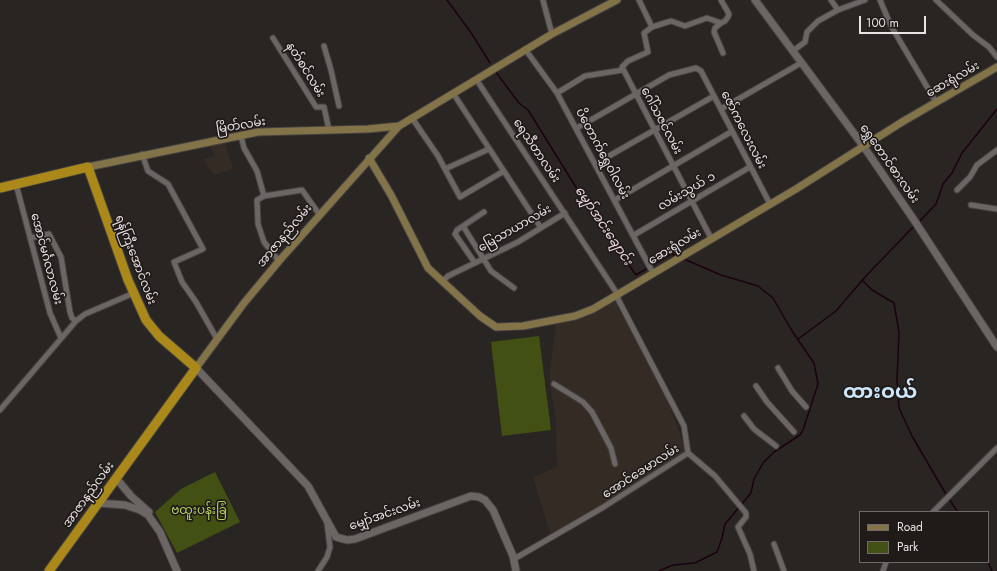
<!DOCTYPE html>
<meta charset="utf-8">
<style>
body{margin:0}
#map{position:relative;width:997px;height:571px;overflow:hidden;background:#292522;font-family:Jost,sans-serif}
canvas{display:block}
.legend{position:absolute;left:859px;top:511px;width:130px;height:52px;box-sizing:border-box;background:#201b19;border:1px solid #706b6a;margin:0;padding:5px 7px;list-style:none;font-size:12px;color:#e7e4e3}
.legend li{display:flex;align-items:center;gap:8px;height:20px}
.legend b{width:20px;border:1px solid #706b6a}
.scale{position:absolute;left:859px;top:16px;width:67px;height:18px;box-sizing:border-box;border:2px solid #e7e4e3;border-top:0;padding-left:5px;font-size:12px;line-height:14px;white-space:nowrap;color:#e7e4e3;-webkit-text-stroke:3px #201b19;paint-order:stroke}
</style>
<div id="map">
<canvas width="997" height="571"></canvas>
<ul class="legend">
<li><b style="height:5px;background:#837348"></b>Road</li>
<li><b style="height:11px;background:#425113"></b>Park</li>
</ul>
<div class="scale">100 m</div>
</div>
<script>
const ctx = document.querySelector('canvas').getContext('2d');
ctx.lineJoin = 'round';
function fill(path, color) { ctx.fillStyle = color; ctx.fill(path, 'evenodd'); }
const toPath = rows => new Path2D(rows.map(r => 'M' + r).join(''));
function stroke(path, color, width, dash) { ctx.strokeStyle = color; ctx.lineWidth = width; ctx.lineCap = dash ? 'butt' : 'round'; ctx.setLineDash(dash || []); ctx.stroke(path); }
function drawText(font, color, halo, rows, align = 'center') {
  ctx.font = font + ' Jost,"Noto Sans Myanmar",sans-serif'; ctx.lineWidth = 3.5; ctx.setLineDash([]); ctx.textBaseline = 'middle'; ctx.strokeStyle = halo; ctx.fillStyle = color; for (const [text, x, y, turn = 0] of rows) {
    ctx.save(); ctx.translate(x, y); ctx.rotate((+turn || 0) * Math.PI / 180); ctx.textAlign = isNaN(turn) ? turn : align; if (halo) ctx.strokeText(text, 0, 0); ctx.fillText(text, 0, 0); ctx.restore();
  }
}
const built = toPath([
 [224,140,233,169,214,175,203,159,214,156,210,143],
 [615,300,660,380,686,451,636,485,551,536,533,477,557,467,556,421,549,378,556,324]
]);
const green = toPath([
 [539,336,551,430,502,436,491,342],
 [215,472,240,522,177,553,155,512,181,489]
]);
const stream = toPath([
 [447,0,472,34,490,63],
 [495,71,519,103,528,110,587,205,620,246,624,258,636,275,671,254,679,256],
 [918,223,936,204,943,184,952,173,962,153,997,109],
 [862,280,872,290,894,303,899,332,897,381,899,408,912,436,947,496],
 [798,339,836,311,866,276,915,225],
 [949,499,958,512],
 [988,562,992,571],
 [659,571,673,565,695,563,717,552,722,538,725,524,751,493,754,479,763,463,774,452,800,435,803,430,818,384,814,363,792,331,773,298,758,286,721,275,684,259]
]);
const minor = toPath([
 [543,0,552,34],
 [639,0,652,27],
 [831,0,838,10],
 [880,0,891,26,936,102],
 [936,0,973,35,989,47,997,57],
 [721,23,715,28,714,32,723,53],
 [273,38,316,107,324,107,329,130],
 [324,46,331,70,339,106],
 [525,49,557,93,653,273],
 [793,51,805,42,807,32,818,21,838,10,865,0],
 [476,79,618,295,618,299,684,426,688,453,602,508,514,559],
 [453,93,541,228],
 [557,93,585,76,623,70],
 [721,109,801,63],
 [412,118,438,156,460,197,504,171],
 [577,128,669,75,696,68,701,71,770,204],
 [241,136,244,148,257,171,264,196,257,200,258,224,264,242,279,261],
 [142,154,148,171,168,184,203,249,174,262,182,282,196,302,217,339],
 [595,164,714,96],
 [445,169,489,149],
 [16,184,50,313,61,338],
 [957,190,970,177,977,165,997,150],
 [264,196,302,190,319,214],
 [615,200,731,132],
 [971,205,997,209],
 [463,226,491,271,514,288],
 [634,235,750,167],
 [30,238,49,234,61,257,70,312,72,318,76,321],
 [711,238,622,67,628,61,648,52,644,33,652,27,671,21,685,26,707,18,721,23,725,21,728,17,729,14,721,0],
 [475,263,455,234,457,230,484,212],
 [442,282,448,276,518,242,565,213],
 [778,368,792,391,806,407],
 [554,384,583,402,592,412,611,448,615,464],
 [756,386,767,402,794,432],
 [0,410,76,321,85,314,134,293],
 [744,416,754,429,776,446],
 [688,453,715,476,746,513,746,517,738,527,750,554,754,571],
 [933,512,997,448],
 [774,544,784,571],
 [318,571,327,557,330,547,327,523],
 [883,571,886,562]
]);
const tertiary = toPath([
 [755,0,864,147,914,220,997,347],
 [196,368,308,486,336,537,347,540,355,539,471,496,479,497,485,500,493,510,513,556,516,571],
 [116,478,131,496,149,512],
 [97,503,125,505,140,510,148,515,160,532,177,571]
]);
const secondary = toPath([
 [369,158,391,195,428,268,480,316,496,327,523,326,575,316,593,309,796,189,902,122,997,67],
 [88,167,258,132,368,129,399,126],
 [196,368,244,303,279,261,399,126,552,34,617,0]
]);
const trunk = toPath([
 [0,188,88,167,128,280,146,320,159,336,196,368,49,571]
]);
const streetNames = [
 ["နတ်စင်လမ်း",305,70,58],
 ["ဆေးရုံလမ်း",953,80,-30],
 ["ဂေါ်သဇင်လမ်း",661,121,62],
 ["မြိတ်လမ်း",241,126,-9],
 ["ဇော်ကလေးလမ်း",743,130,63],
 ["ရေသီတာလမ်း",536,151,56],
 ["ပိတောက်ရွှေဝါလမ်း",602,154,62],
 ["ရွှေတောင်ဓားလမ်း",889,164,55],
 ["လမ်းသွယ် ၁",687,192,-30],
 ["မြေသာယာလမ်း",515,229,-30],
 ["အာဇာနည်လမ်း",285,236,-50],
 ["ဆေးရုံလမ်း",675,247,-31],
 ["အောင်မင်္ဂလာလမ်း",46,259,75],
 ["ရန်ကြီးအောင်လမ်း",135,260,69],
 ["အောင်ခေမာလမ်း",641,472,-33],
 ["အာဇာနည်လမ်း",89,495,-54],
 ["မျှော်အင်းလမ်း",385,515,-19]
];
const parkNames = [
 ["ဗထူးပန်းခြံ",199,511]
];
const waterNames = [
 ["မျှော်အင်းချောင်း",603,226,56]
];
const townNames = [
 ["ထားဝယ်",880,393]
];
fill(built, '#352b25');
fill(green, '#425113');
stroke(stream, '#1d0012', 1.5);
stroke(minor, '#454140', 7);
stroke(tertiary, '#454140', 9);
stroke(secondary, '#454140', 9);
stroke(trunk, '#454140', 11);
stroke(minor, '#6b6663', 5);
stroke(tertiary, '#6b6663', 7);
stroke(secondary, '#837348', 7);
stroke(trunk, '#aa881a', 9);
drawText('12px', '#e7e4e3', '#201b19', streetNames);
drawText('12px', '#b4d35d', '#201b19', parkNames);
drawText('italic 13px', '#f3dce9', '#201b19', waterNames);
drawText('bold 20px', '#cce7fb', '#201b19', townNames);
</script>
